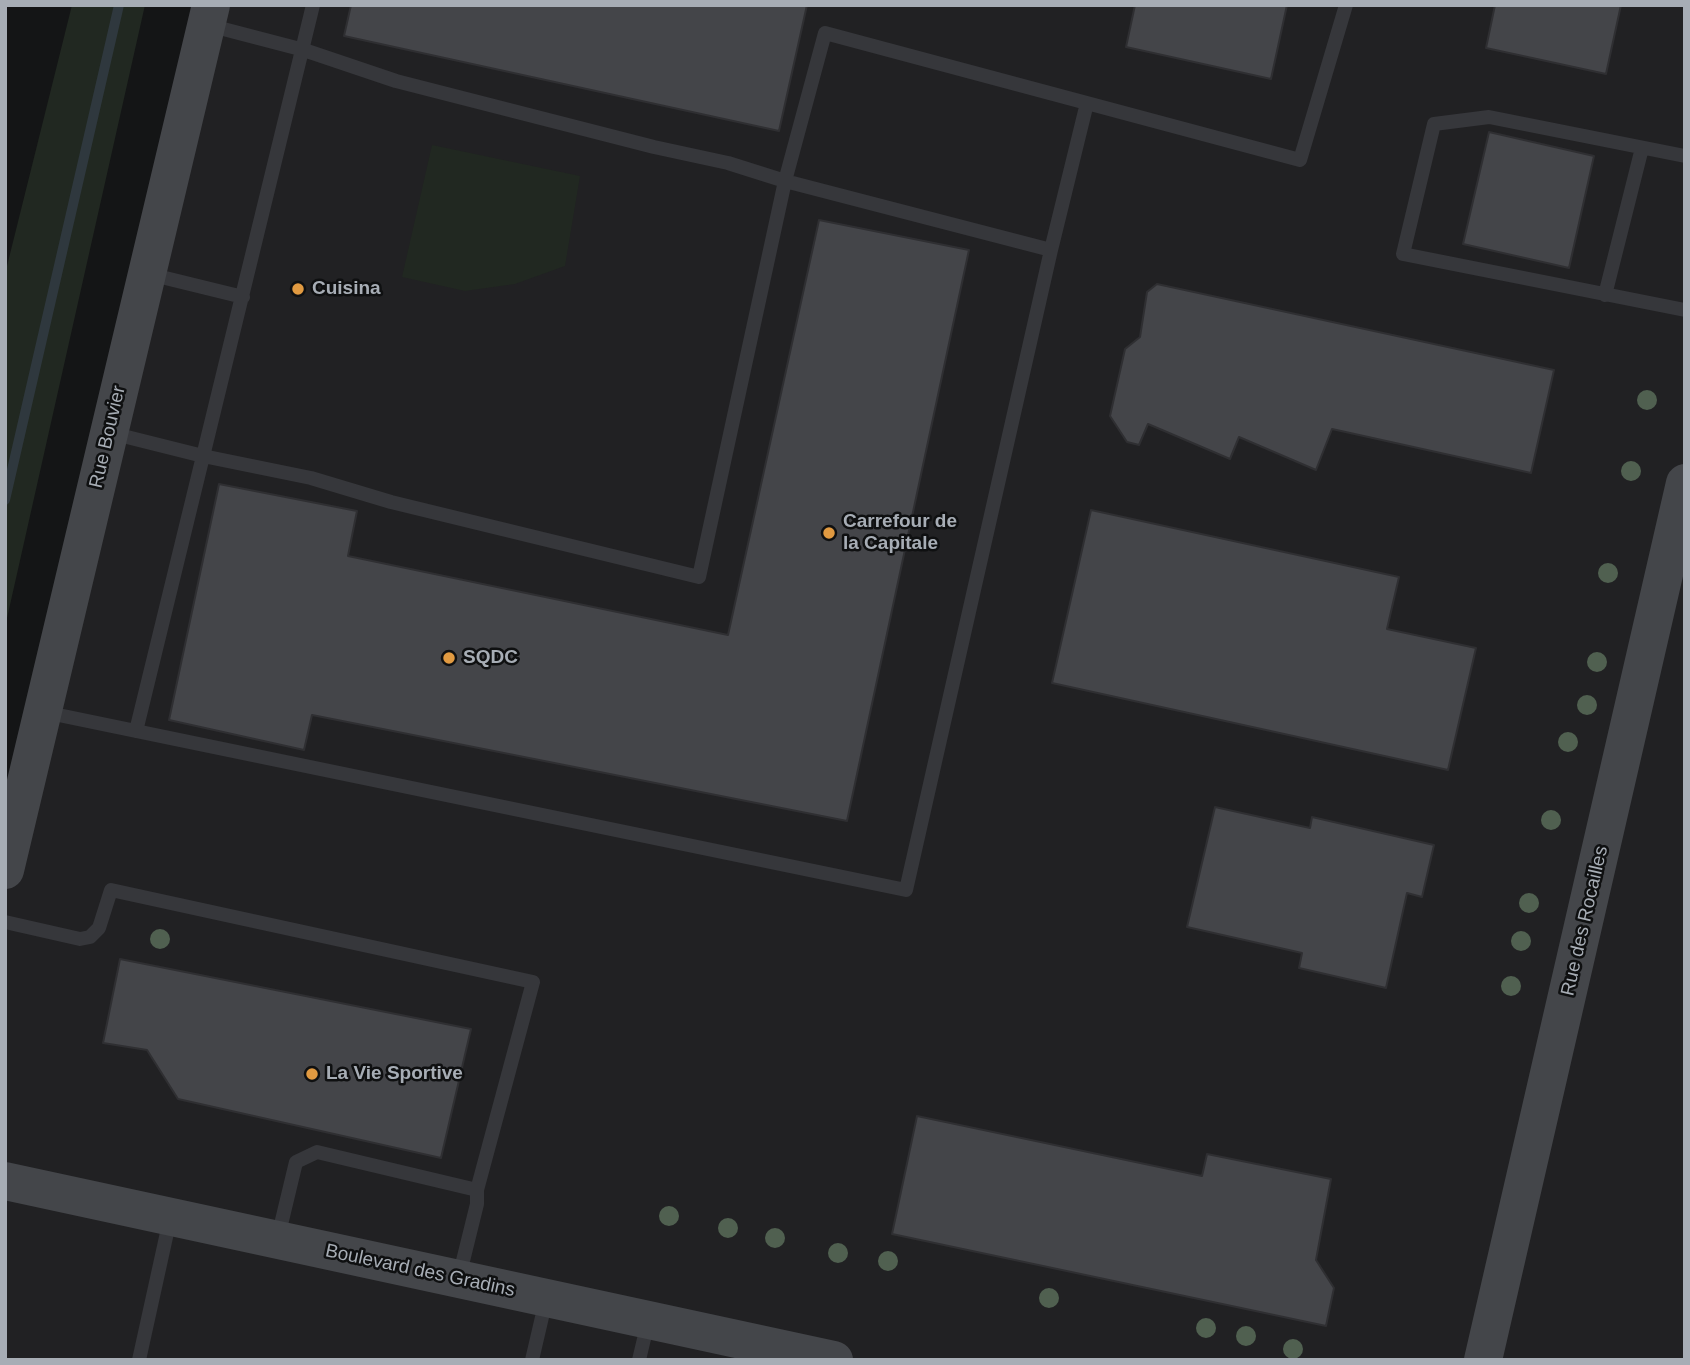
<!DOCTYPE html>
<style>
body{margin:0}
#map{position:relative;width:1690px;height:1365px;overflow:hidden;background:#141516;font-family:Helvetica,sans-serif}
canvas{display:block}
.frame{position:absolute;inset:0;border:7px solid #a7adb5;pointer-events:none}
</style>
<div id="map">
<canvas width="1690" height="1365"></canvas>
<div class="frame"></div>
</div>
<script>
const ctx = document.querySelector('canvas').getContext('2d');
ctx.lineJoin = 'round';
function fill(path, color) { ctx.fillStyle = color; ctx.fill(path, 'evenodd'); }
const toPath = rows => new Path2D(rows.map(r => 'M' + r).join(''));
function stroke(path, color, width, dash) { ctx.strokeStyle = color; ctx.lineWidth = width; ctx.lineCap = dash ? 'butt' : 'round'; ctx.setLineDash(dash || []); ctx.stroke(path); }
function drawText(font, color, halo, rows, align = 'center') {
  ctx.font = font + ' Helvetica,sans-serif'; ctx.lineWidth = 5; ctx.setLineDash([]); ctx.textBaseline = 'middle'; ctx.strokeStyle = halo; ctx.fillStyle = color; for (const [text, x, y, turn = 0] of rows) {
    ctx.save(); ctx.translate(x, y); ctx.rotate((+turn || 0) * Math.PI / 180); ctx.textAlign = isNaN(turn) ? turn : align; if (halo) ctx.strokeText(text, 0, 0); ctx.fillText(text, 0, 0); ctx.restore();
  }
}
const built = toPath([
 [211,5,1685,5,1685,1360,5,1360,5,870]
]);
const green = toPath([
 [72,5,145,5,5,627,5,274],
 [432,145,580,176,565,266,515,284,465,291,402,277]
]);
const stream = toPath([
 [5,500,119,5]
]);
const building = toPath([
 [351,5,807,5,779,131,344,36,351,5],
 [1135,5,1287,5,1271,79,1126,47,1135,5],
 [1495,5,1621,5,1606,74,1486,48,1495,5],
 [1489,132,1594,156,1569,268,1463,244,1489,132],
 [819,220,969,250,847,821,312,715,304,750,169,720,219,484,357,511,348,556,728,635,819,220],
 [1157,284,1554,370,1531,473,1332,429,1316,470,1239,437,1230,459,1148,424,1139,445,1127,442,1110,416,1125,349,1140,337,1147,292,1157,284],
 [1091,510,1399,577,1387,629,1476,648,1448,770,1052,683,1091,510],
 [1215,807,1310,828,1312,817,1434,845,1422,897,1407,893,1386,988,1299,968,1302,953,1187,927,1215,807],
 [120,959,471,1029,441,1158,178,1099,147,1050,103,1043,120,959],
 [917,1116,1202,1176,1207,1154,1331,1179,1316,1260,1334,1288,1326,1326,892,1234,917,1116]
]);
const lane = toPath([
 [1685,156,1489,117,1434,124,1403,254,1685,310],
 [1051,250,1087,103],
 [149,274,243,297],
 [1605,295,1642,148],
 [111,433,203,456,311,478,391,502,699,577,785,181,825,33,1300,160,1346,5],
 [44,712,906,890,1051,250,785,181,728,163,654,147,396,81,304,50,208,25],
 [136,731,313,5],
 [5,922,80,939,90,937,99,928,111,890,533,982,477,1190],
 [278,1237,296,1162,317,1152,477,1190,477,1204,459,1277],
 [139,1360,170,1219],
 [532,1360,546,1300],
 [639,1360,648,1322]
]);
const secondary = toPath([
 [5,870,211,5],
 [5,1181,834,1360],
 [1483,1360,1685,483]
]);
const trees = [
 [1647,400],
 [1631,471],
 [1608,573],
 [1597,662],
 [1587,705],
 [1568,742],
 [1551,820],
 [1529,903],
 [160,939],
 [1521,941],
 [1511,986],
 [669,1216],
 [728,1228],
 [775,1238],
 [838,1253],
 [888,1261],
 [1049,1298],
 [1206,1328],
 [1246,1336],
 [1293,1349]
];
const markers = [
 [298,289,7,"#e19a41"],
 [829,533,7,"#e19a41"],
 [449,658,7,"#e19a41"],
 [312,1074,7,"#e19a41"]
];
const poiNames = [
 ["Cuisina",312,289],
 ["Carrefour de",843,522],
 ["la Capitale",843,544],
 ["SQDC",463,658],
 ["La Vie Sportive",326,1074]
];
const streetNames = [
 ["Rue Bouvier",108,437,-77],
 ["Rue des Rocailles",1585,921,-77],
 ["Boulevard des Gradins",420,1271,12]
];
fill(built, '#212123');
fill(green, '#212821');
stroke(stream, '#2f383e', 10);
fill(building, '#444549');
stroke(building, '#2f2f32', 2);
stroke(lane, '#36373b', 14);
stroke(secondary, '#44464a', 38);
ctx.fillStyle = '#506050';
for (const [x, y] of trees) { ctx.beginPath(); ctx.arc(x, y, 10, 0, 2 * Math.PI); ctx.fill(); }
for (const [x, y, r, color] of markers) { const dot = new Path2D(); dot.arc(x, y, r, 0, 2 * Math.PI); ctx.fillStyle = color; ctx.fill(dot); stroke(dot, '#0f1011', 2.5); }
drawText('bold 19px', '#a7adb5', '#0f1011', poiNames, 'left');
drawText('19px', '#a7adb5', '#0f1011', streetNames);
</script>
